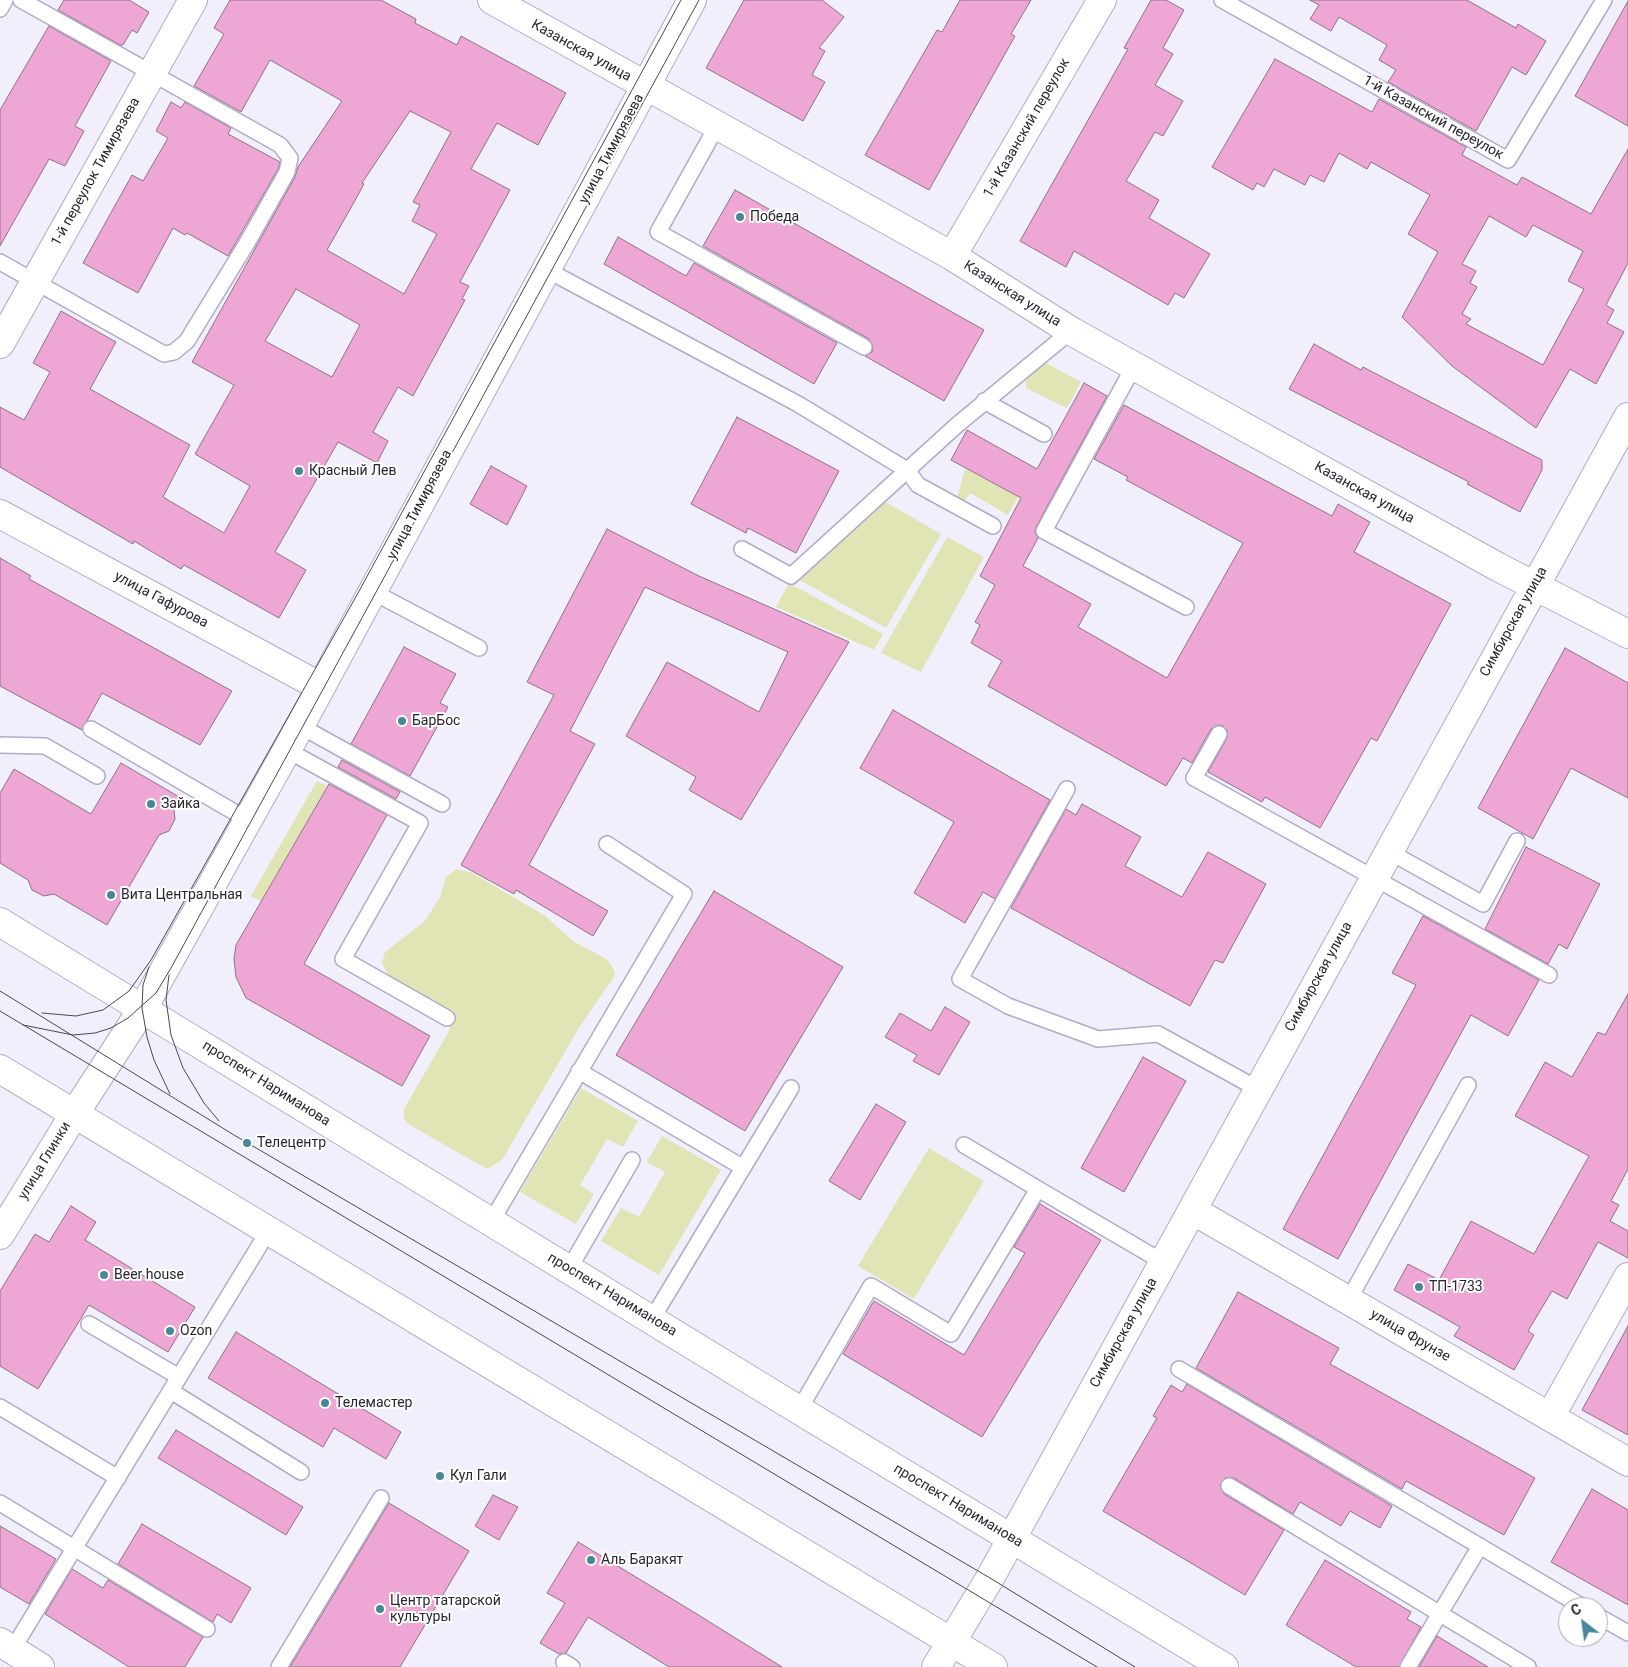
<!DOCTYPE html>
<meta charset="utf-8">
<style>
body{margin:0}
#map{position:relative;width:1628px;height:1667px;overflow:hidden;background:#f2effc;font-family:Roboto,sans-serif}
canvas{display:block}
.north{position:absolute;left:1558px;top:1597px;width:50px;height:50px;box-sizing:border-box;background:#fff;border:1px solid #a9a8ad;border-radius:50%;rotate:330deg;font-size:14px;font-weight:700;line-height:20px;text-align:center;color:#282531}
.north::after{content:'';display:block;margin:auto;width:18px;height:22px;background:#47879a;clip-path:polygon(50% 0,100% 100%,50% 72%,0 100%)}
</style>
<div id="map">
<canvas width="1628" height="1667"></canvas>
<div class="north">С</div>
</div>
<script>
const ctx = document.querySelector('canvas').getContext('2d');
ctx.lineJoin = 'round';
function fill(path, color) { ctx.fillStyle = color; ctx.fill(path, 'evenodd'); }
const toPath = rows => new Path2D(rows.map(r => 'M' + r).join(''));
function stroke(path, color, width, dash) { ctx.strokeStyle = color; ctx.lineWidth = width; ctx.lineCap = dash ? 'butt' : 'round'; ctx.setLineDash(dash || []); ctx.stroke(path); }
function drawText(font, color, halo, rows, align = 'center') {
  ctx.font = font + ' Roboto,sans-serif'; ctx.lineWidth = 4; ctx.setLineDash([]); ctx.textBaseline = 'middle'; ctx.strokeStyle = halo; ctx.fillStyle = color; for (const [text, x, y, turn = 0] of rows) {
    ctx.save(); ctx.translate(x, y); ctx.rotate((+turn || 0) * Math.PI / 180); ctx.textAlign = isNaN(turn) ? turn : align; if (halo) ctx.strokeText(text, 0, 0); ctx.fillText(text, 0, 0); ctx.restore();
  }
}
const green = toPath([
 [1046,363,1081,382,1067,408,1026,388,1026,375],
 [965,468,1018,497,1008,515,970,493,964,503,957,499],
 [880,499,941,534,886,628,794,577],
 [947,537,984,557,921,672,881,653],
 [789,583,883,634,874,650,776,607],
 [317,781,327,786,261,901,251,896],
 [457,869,472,873,544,915,573,941,608,960,615,972,614,977,580,1026,502,1160,487,1169,408,1124,404,1119,404,1109,449,1031,451,1024,397,984,389,976,382,963,385,952,425,921,440,897,446,877],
 [581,1088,638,1121,623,1147,607,1139,580,1185,594,1194,576,1224,520,1192],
 [662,1136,721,1170,659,1275,601,1241,621,1208,639,1217,665,1172,647,1162],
 [929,1148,984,1181,914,1299,858,1266]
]);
const building = toPath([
 [64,0,129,0,149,12,137,33,132,30,123,45,120,45,58,10,64,0],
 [230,0,381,0,416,19,415,23,457,45,461,36,566,93,538,145,497,123,471,169,510,190,460,282,469,286,462,299,465,300,413,396,398,387,373,432,388,441,377,463,338,442,275,552,306,570,279,618,184,565,181,569,134,541,133,544,0,467,0,407,24,420,50,372,33,363,61,311,116,342,90,389,190,445,163,497,224,533,250,486,195,454,234,385,192,362,295,177,298,167,342,101,270,60,241,112,194,86,224,34,214,28,230,0],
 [410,111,451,132,413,202,420,205,412,221,437,234,404,294,327,250,353,204,364,184,362,183,410,111],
 [296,289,360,325,332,377,265,341,296,289],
 [744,0,822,0,844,17,819,48,825,51,812,75,825,82,803,121,706,68,744,0],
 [960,0,1031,0,1011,34,1015,36,929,190,865,155,937,30,942,32,960,0],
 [1151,0,1166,0,1184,10,1163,48,1173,54,1155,85,1183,101,1163,136,1155,132,1126,181,1159,200,1149,218,1210,254,1184,298,1175,293,1168,305,1074,251,1066,267,1020,241,1128,49,1124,48,1151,0],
 [1310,0,1467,0,1516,28,1518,24,1546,41,1526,75,1512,67,1476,131,1388,82,1396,70,1379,60,1387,45,1339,17,1331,31,1310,19,1319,5,1310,0],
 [1628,1,1628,126,1575,96,1628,1],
 [49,26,111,61,75,126,84,131,65,166,49,159,0,246,0,110,49,26],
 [1275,59,1372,112,1379,99,1466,147,1462,155,1517,185,1522,177,1591,214,1628,149,1628,263,1606,305,1614,310,1607,323,1624,332,1596,384,1570,369,1536,428,1452,366,1402,317,1438,252,1408,234,1430,195,1371,162,1367,169,1339,153,1324,182,1310,175,1305,185,1274,169,1264,187,1257,183,1253,190,1212,167,1275,59],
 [1489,216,1526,237,1533,225,1583,251,1568,281,1584,289,1543,365,1466,324,1471,319,1462,314,1477,287,1470,283,1476,271,1462,264,1489,216],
 [171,102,181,108,185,102,231,128,228,134,280,162,278,169,228,256,187,233,185,235,173,228,138,293,83,263,132,175,143,181,168,138,156,131,171,102],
 [735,190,984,330,944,401,865,356,872,352,873,347,869,339,703,246,735,190],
 [618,237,686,276,694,263,837,343,814,384,604,264,618,237],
 [1314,344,1361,370,1363,367,1542,460,1542,470,1520,512,1467,484,1469,482,1289,389,1314,344],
 [1084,383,1107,396,1036,527,1035,532,1038,538,1023,566,1091,604,1078,627,1167,678,1243,543,1126,480,1128,477,1094,459,1124,405,1332,516,1338,504,1370,522,1354,552,1451,604,1377,741,1371,738,1320,828,1265,797,1262,802,1208,772,1227,738,1227,730,1223,726,1218,725,1211,729,1192,763,1183,758,1166,786,988,686,1002,661,971,643,980,625,975,622,995,585,980,576,1021,498,951,460,967,430,1037,469,1084,383],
 [737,417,839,471,796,553,748,528,746,533,691,504,737,417],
 [491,466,527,486,507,525,470,504,491,466],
 [607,529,699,576,849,642,741,820,689,790,696,777,626,736,667,662,759,712,788,652,645,587,570,731,595,744,529,865,608,911,593,936,516,890,514,894,461,865,554,695,527,682,607,529],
 [0,558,31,576,29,579,232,691,200,745,102,693,82,730,0,686,0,558],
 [404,647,456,674,440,703,448,707,410,776,351,744,404,647],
 [1565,648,1628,683,1628,798,1571,768,1533,839,1478,808,1565,648],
 [893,710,1050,800,995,899,983,892,965,923,914,893,954,822,860,768,893,710],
 [342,760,400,792,396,799,338,767,342,760],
 [121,763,181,798,174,810,175,819,169,831,159,835,107,925,54,894,44,896,32,890,28,880,0,863,0,793,14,769,91,814,121,763],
 [329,784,387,815,304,964,430,1036,402,1086,246,998,236,977,234,959,236,945,329,784],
 [1082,804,1141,837,1125,866,1182,897,1208,852,1266,884,1223,963,1215,960,1190,1006,1011,908,1066,809,1076,815,1082,804],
 [1526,847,1600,884,1567,949,1559,944,1548,964,1485,929,1526,847],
 [714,891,843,967,745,1131,616,1055,714,891],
 [1423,916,1539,980,1508,1036,1471,1015,1338,1259,1283,1229,1416,985,1392,973,1423,916],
 [1628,994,1628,1169,1611,1201,1619,1205,1610,1221,1628,1231,1628,1258,1598,1242,1567,1299,1552,1291,1528,1331,1534,1335,1514,1370,1454,1336,1460,1327,1394,1290,1408,1264,1439,1280,1471,1221,1534,1254,1589,1156,1515,1116,1545,1062,1572,1077,1598,1032,1605,1035,1628,994],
 [945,1007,970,1022,939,1075,913,1061,917,1055,885,1037,900,1013,931,1031,945,1007],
 [1143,1057,1186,1081,1124,1192,1081,1168,1143,1057],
 [876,1104,906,1122,860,1200,829,1181,876,1104],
 [1040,1204,1101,1240,982,1437,843,1354,874,1301,964,1355,1025,1253,1014,1247,1040,1204],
 [71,1206,96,1222,85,1240,195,1307,168,1352,89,1305,38,1389,0,1366,0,1291,35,1234,49,1242,71,1206],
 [1238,1292,1339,1348,1330,1364,1535,1478,1504,1535,1406,1481,1402,1489,1196,1368,1238,1292],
 [1628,1326,1628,1435,1582,1410,1628,1326],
 [236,1332,401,1432,386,1459,334,1428,323,1447,208,1378,236,1332],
 [1187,1384,1392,1506,1380,1528,1350,1511,1341,1526,1300,1502,1293,1514,1234,1478,1225,1478,1220,1485,1224,1494,1284,1530,1245,1595,1103,1511,1157,1418,1153,1416,1171,1385,1182,1392,1187,1384],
 [176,1430,303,1507,286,1535,158,1458,176,1430],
 [1592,1489,1628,1510,1628,1605,1551,1562,1592,1489],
 [493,1495,518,1507,499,1540,475,1526,493,1495],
 [389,1503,469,1551,400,1667,290,1667,389,1503],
 [142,1524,251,1588,231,1623,217,1614,213,1622,118,1564,142,1524],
 [0,1526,56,1559,29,1604,0,1587,0,1526],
 [578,1542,692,1611,782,1667,669,1667,588,1617,566,1653,559,1654,540,1643,565,1603,547,1593,578,1542],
 [1325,1560,1411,1612,1407,1619,1421,1627,1399,1667,1356,1667,1286,1625,1325,1560],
 [72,1569,103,1588,108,1580,203,1637,185,1667,129,1667,45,1614,72,1569],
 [1437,1636,1488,1667,1419,1667,1437,1636]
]);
const lane = toPath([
 [1222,0,1508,160,1604,0],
 [0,9,5,0],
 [717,126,658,232,864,347],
 [0,262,164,354,174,352,187,341,247,243,287,172,290,158,280,145,21,0],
 [547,270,798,404,907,470,918,485,993,526],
 [1134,366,1044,531,1186,607],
 [984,401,1044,434],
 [742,549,791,576,957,425,1071,331],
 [373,592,479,648],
 [300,726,442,804],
 [91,729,248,820],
 [1219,734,1194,778,1549,975],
 [0,745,45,746,97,776],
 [287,750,420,823,343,959,447,1018],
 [1067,789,960,979,1008,1006,1098,1039,1158,1034,1258,1089],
 [1388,851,1483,904,1517,841],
 [579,1071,742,1167],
 [964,1145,1038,1189],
 [491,1222,684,894,607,844],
 [569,1269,632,1160],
 [1348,1301,1468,1085],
 [652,1319,791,1088],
 [89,1324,179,1377],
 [1179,1369,1583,1607],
 [171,1391,301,1472],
 [0,1407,118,1478],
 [799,1410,871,1286,951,1334,1038,1189,1163,1262],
 [1229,1486,1528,1667],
 [0,1503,207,1629],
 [1598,1616,1628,1633],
 [12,1650,269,1230],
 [564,1662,572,1667],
 [279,1667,381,1498],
 [1408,1667,1480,1546]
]);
const street = toPath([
 [492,0,952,256,1071,331,1134,366,1498,567,1628,634],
 [952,256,1102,0],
 [0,344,193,0],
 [0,514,321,687],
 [1192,1210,1628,1462],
 [0,1235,75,1113,143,1008],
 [1550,1417,1628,1277],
 [936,1667,990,1578,1628,417]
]);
const secondary = toPath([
 [143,1008,287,750,692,0],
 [0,1642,40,1667]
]);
const primary = toPath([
 [0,922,799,1410,1224,1667],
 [0,1069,993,1667]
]);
const tram = toPath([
 [149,967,143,985,142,1008,147,1037,154,1060,170,1094],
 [169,975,166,1000,171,1035,183,1068,204,1103,219,1121],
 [0,991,234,1135,990,1578,1135,1667],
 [0,1011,1097,1667],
 [42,1013,76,1016,103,1010,129,991,151,960,358,593,681,0],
 [23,1025,73,1035,95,1033,111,1028,128,1018,156,993,171,968,699,0]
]);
const markers = [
 [740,217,5,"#47879a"],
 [299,471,5,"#47879a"],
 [402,721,5,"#47879a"],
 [151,804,5,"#47879a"],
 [111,895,5,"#47879a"],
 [247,1143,5,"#47879a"],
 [104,1275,5,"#47879a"],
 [1419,1287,5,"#47879a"],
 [170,1331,5,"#47879a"],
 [325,1403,5,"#47879a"],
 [440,1476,5,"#47879a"],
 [591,1560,5,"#47879a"],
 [380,1609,5,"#47879a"]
];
const streetNames = [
 ["Казанская улица",581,51,29],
 ["1-й Казанский переулок",1433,118,29],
 ["1-й Казанский переулок",1027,128,-60],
 ["улица Тимирязева",612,149,-62],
 ["1-й переулок Тимирязева",96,172,-61],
 ["Казанская улица",1012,294,32],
 ["Казанская улица",1364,493,29],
 ["улица Тимирязева",420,505,-62],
 ["улица Гафурова",161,600,28],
 ["Симбирская улица",1514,622,-61],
 ["Симбирская улица",1319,977,-61],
 ["проспект Нариманова",266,1084,32],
 ["улица Глинки",45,1161,-59],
 ["проспект Нариманова",612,1295,31],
 ["Симбирская улица",1124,1333,-61],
 ["улица Фрунзе",1410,1336,30],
 ["проспект Нариманова",958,1506,31]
];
const poiNames = [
 ["Победа",750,217],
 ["Красный Лев",309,471],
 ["БарБос",412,721],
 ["Зайка",161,804],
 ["Вита Центральная",121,895],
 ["Телецентр",257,1143],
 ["Beer house",114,1275],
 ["ТП-1733",1429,1287],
 ["Ozon",180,1331],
 ["Телемастер",335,1403],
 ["Кул Гали",450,1476],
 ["Аль Баракят",601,1560],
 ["Центр татарской",390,1601],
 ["культуры",390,1617]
];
fill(green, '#e1e4b5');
fill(building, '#eea7d5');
stroke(building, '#8e7283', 1);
stroke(lane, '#b1abc9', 18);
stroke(street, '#b1abc9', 30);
stroke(secondary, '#b1abc9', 30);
stroke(primary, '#b1abc9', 30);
stroke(lane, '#fff', 15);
stroke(street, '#fff', 28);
stroke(secondary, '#fff', 28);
stroke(primary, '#fff', 28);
stroke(tram, '#494652', 1);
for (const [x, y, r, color] of markers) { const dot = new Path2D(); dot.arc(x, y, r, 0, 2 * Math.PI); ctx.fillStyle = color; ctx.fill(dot); stroke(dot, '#fff', 2); }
drawText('14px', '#282531', '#fff', streetNames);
drawText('14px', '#282531', '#fff', poiNames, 'left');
</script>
